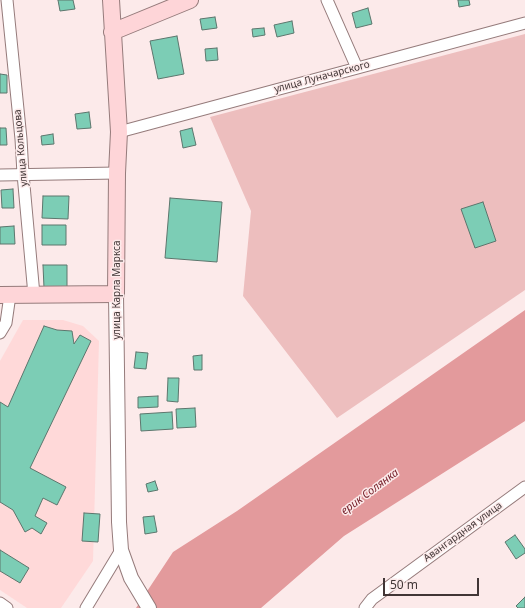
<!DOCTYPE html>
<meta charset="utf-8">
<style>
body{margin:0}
#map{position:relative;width:525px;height:608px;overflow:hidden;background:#fceaea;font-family:"Noto Sans",sans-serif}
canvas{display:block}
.scale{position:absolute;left:383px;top:578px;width:96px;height:18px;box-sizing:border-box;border:2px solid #413636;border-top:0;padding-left:5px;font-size:12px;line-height:14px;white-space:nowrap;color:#413636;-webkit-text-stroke:3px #fceaea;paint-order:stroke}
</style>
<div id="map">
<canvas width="525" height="608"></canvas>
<div class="scale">50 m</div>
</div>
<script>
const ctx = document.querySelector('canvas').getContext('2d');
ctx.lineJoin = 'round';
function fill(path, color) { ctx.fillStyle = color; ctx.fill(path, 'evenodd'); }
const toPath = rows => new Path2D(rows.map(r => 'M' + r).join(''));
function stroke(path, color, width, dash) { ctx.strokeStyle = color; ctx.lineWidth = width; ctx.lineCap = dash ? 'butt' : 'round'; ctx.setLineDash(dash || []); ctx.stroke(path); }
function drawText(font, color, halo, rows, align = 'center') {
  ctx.font = font + ' "Noto Sans",sans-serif'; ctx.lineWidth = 3; ctx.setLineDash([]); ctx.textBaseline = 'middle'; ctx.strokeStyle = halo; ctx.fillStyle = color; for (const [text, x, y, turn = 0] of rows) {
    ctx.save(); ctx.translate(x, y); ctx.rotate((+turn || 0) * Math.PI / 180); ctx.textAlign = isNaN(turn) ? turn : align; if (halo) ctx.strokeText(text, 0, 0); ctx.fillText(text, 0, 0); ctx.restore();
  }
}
const built = toPath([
 [23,320,63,320,83,326,99,341,93,561,61,608,27,608,0,590,0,361]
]);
const green = toPath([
 [525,34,525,290,337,418,243,296,251,211,210,117]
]);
const water = toPath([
 [525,310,525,421,344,536,261,608,136,608,173,552,237,511]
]);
const building = toPath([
 [58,0,73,0,75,9,60,11,58,0],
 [458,0,469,0,470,5,459,7,458,0],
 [368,8,372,24,356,28,352,13,368,8],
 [215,17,217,28,202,30,200,19,215,17],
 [292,21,294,33,277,37,274,25,292,21],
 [264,28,265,35,253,37,252,29,264,28],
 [177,36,184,74,158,79,150,41,177,36],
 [217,48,218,60,206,61,205,49,217,48],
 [0,74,7,75,7,93,0,93,0,74],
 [89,112,91,128,77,129,75,114,89,112],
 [0,128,6,128,7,145,0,145,0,128],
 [192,128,196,145,183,148,180,131,192,128],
 [53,134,54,144,42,145,41,136,53,134],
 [13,189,14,208,2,208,1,190,13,189],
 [43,196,69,196,68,219,42,218,43,196],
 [170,198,222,202,217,262,165,258,170,198],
 [483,202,496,241,475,248,461,209,483,202],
 [42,225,66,225,66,245,42,245,42,225],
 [14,226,15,244,0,244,0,227,14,226],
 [43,265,67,265,67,287,44,288,43,265],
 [44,326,57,330,72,331,74,344,80,335,91,341,30,468,66,487,57,505,43,498,35,516,47,523,41,534,32,528,25,532,13,510,0,502,0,402,8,407,44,326],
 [136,352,148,353,146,369,134,368,136,352],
 [202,355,202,370,194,370,193,356,202,355],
 [168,378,179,378,178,402,167,401,168,378],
 [158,396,158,407,138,408,138,397,158,396],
 [195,408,196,427,177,428,176,409,195,408],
 [172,412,173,429,141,431,140,414,172,412],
 [155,481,158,490,148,492,146,484,155,481],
 [84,513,100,514,98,542,82,541,84,513],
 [154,516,157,532,145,534,143,517,154,516],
 [515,535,525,549,525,553,516,559,505,542,515,535],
 [0,550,29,568,20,583,0,571,0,550],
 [525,597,525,608,518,608,516,606,525,597]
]);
const minor = toPath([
 [7,0,21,139,23,174,34,295],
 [327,0,357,68],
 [119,132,525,23],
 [0,175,117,173],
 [0,333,6,323,10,295],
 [0,603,7,608],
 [86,608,121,550],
 [365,608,372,599,525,487]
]);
const tertiary = toPath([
 [116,294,119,522,121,550,131,578,149,608]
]);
const secondary = toPath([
 [112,32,190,0],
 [0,295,116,294,117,173,119,132,111,0]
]);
const streetNames = [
 ["улица Луначарского",322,77,-15],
 ["улица Кольцова",21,148,-95],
 ["улица Карла Маркса",117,290,-90],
 ["Авангардная улица",463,532,-36]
];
const waterNames = [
 ["ерик Солянка",370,492,-37]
];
fill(built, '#ffd9d9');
fill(green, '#edbebe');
fill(water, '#e39a9c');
fill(building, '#7ccdb5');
stroke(building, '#5c766d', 1);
stroke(minor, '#957b7b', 13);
stroke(tertiary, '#957b7b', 16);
stroke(secondary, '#957b7b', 18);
stroke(minor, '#fff', 11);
stroke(tertiary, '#fff', 14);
stroke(secondary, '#fed5d8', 16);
drawText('10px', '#413636', '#fceaea', streetNames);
drawText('italic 11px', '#77222c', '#fceaea', waterNames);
</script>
